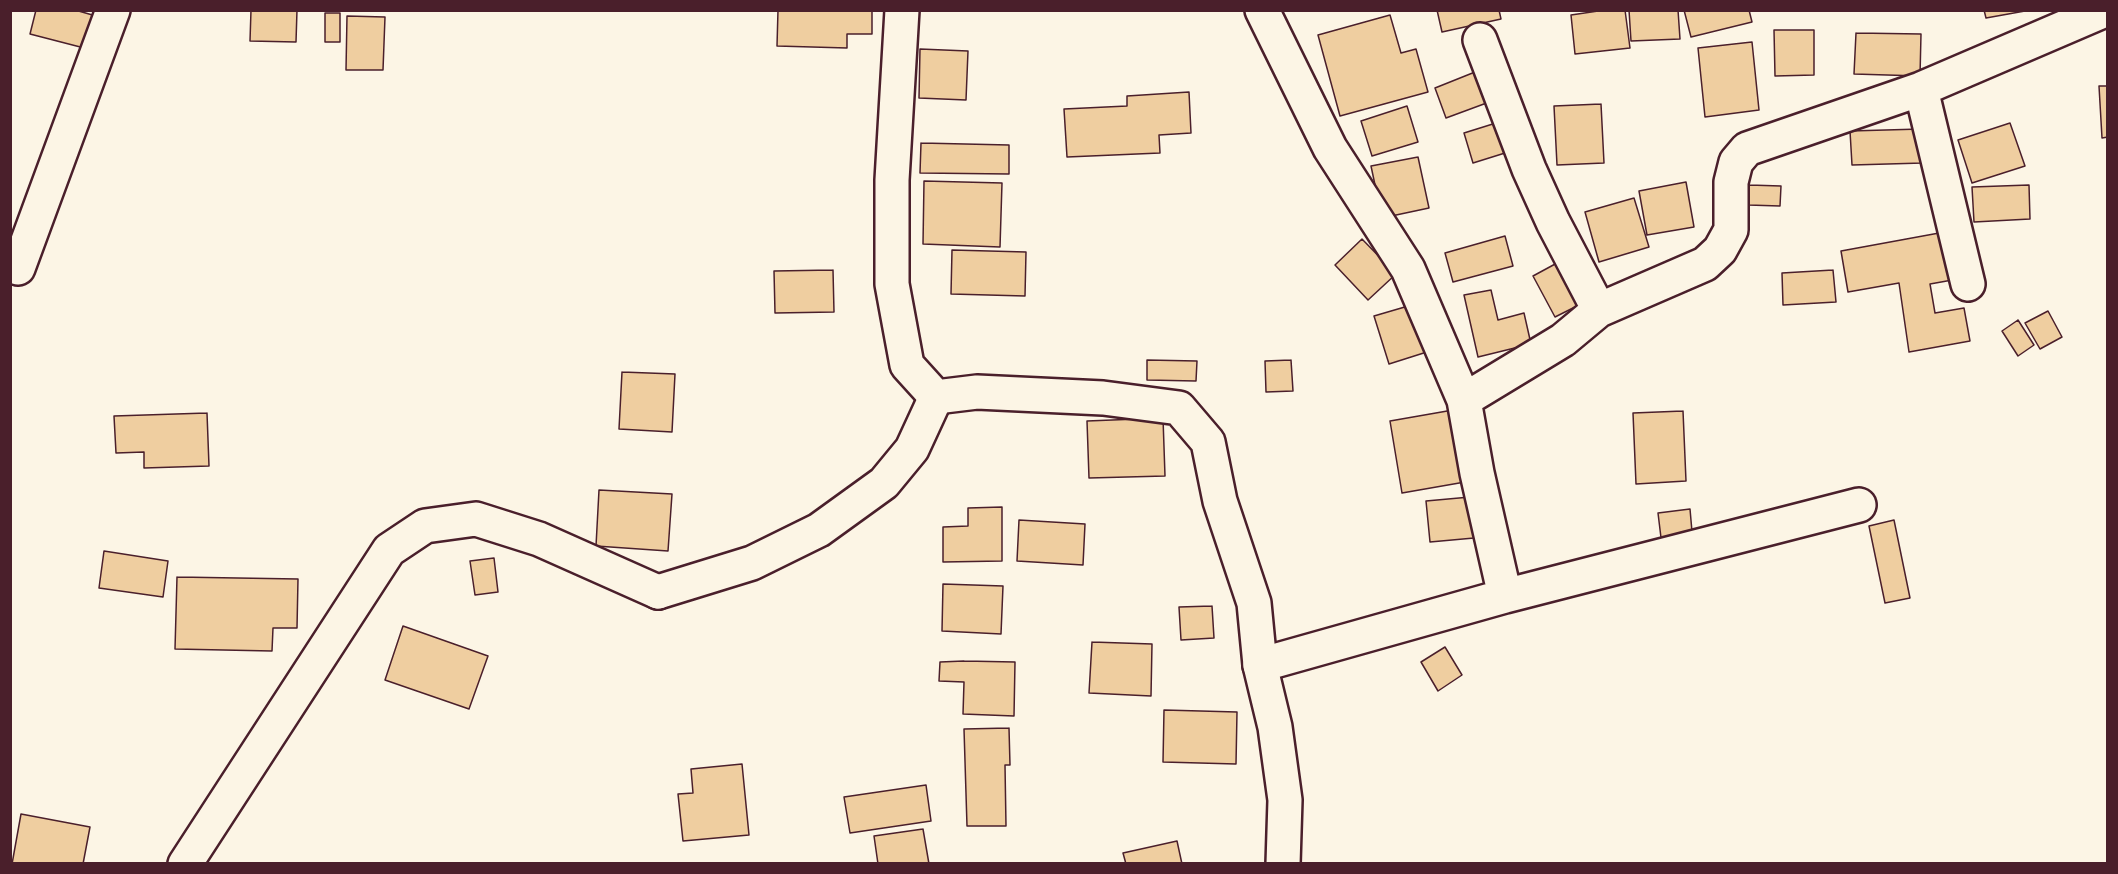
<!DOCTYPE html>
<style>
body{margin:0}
#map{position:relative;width:2118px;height:874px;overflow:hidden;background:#fcf5e5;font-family:"Shantell Sans",sans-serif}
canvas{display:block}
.frame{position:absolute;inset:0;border:12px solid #4a1f2b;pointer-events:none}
</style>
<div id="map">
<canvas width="2118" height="874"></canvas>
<div class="frame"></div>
</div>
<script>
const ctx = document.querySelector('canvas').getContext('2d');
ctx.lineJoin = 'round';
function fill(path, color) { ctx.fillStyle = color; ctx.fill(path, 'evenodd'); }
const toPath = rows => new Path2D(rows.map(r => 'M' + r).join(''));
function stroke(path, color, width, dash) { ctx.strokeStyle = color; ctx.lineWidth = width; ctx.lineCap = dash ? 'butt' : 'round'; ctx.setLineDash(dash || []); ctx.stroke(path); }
const building = toPath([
 [36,10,75,10,96,16,88,49,30,34,36,10],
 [251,10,297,10,296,42,250,41,251,10],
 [778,10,872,10,872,34,847,34,847,48,777,46,778,10],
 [1437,10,1499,10,1501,19,1442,32,1437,10],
 [1605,10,1625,10,1630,48,1575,54,1571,15,1605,10],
 [1629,10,1678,10,1680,39,1631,41,1629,10],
 [1684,10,1749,10,1752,22,1691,37,1684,10],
 [1984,10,2025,10,2025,11,1986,18,1984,10],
 [325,13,340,13,340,42,325,42,325,13],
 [1390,15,1401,53,1416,49,1428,92,1340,116,1318,35,1390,15],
 [347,16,385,17,383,70,346,70,347,16],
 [1774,30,1814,30,1814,75,1775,76,1774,30],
 [1856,33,1921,34,1920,76,1854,74,1856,33],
 [1752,42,1759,110,1705,117,1698,48,1752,42],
 [920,49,968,51,966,100,919,98,920,49],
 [1480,70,1492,101,1446,118,1435,88,1480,70],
 [2099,86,2108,86,2108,137,2102,138,2099,86],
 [1189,92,1191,133,1159,135,1160,153,1067,157,1064,109,1127,106,1127,96,1189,92],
 [1601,104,1604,163,1557,165,1554,106,1601,104],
 [1407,106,1418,142,1372,156,1361,121,1407,106],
 [1496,123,1505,153,1473,163,1464,133,1496,123],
 [2010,123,2025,166,1972,183,1958,140,2010,123],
 [1921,129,1923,163,1852,165,1850,131,1921,129],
 [921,143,1009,145,1009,174,920,173,921,143],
 [1418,157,1429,208,1382,218,1371,166,1418,157],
 [924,181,1002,183,1000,247,923,244,924,181],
 [1686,182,1694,227,1647,235,1639,191,1686,182],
 [1749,185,1781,186,1780,206,1748,205,1749,185],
 [2029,185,2030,219,1974,222,1972,187,2029,185],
 [1634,198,1649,247,1599,262,1585,212,1634,198],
 [1950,231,1958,279,1930,284,1935,313,1964,308,1970,341,1909,352,1899,283,1848,292,1841,251,1950,231],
 [1505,236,1513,266,1453,282,1445,253,1505,236],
 [1362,239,1396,274,1368,300,1335,265,1362,239],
 [952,250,1026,252,1025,296,951,294,952,250],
 [1557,263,1579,305,1555,317,1533,276,1557,263],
 [833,270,834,312,775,313,774,271,833,270],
 [1833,270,1836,302,1783,305,1782,273,1833,270],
 [1491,290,1498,320,1524,313,1531,344,1478,357,1464,295,1491,290],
 [1415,304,1430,351,1389,364,1374,316,1415,304],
 [2048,311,2062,337,2040,349,2025,323,2048,311],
 [2018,320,2034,345,2018,356,2002,331,2018,320],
 [1147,360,1197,361,1196,381,1147,380,1147,360],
 [1291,360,1293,391,1266,392,1265,361,1291,360],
 [622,372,675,374,672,432,619,429,622,372],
 [1453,410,1465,482,1402,493,1390,421,1453,410],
 [1683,411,1686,481,1636,484,1633,413,1683,411],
 [207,413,209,466,144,468,144,452,116,453,114,416,207,413],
 [1163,418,1165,476,1089,478,1087,421,1163,418],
 [599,490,672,494,668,551,596,546,599,490],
 [1470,497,1474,538,1430,542,1426,501,1470,497],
 [1002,507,1002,561,943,562,943,527,968,526,968,508,1002,507],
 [1690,509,1693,543,1662,546,1658,513,1690,509],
 [1019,520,1085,524,1083,565,1017,561,1019,520],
 [1894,520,1910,598,1885,603,1869,526,1894,520],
 [104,551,168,561,163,597,99,588,104,551],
 [494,558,498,592,475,595,470,561,494,558],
 [177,577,298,579,297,628,273,628,272,651,175,649,177,577],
 [943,584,1003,586,1001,634,942,631,943,584],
 [1212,606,1214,638,1181,640,1179,607,1212,606],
 [403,626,488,656,469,709,385,680,403,626],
 [1092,642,1152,644,1151,696,1089,693,1092,642],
 [1445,647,1462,675,1438,691,1421,662,1445,647],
 [964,661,1015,662,1014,716,963,714,964,682,939,681,940,662,964,661],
 [1164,710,1237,712,1236,764,1163,762,1164,710],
 [1009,728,1010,765,1005,765,1006,826,967,826,964,729,1009,728],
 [742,764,749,835,683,841,678,794,693,793,691,769,742,764],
 [926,785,931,821,850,833,844,797,926,785],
 [21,814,90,827,83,864,12,864,21,814],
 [923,829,929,864,878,864,874,836,923,829],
 [1177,841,1182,864,1126,864,1123,853,1177,841]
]);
const street = toPath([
 [1262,10,1330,148,1408,269,1464,400,1477,473,1505,596],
 [1480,40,1529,169,1553,222,1599,310],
 [1921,89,1968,284],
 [18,268,113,10],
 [1464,400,1563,340,1599,310,1705,264,1720,250,1731,230,1731,182,1736,162,1747,149,1921,89,2105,10],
 [658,592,752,563,819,530,884,483,912,449,936,397],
 [1260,665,1505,596,1859,505]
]);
const secondary = toPath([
 [902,10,892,180,892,284,907,365,936,397,977,392,1103,398,1179,408,1208,442,1220,501,1254,603,1260,665,1275,727,1285,800,1283,864],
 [185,864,389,550,425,526,476,519,539,539,658,592]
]);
fill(building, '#efcea0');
stroke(building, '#4a1f2b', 1.5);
stroke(street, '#4a1f2b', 38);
stroke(secondary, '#4a1f2b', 38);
stroke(street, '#fcf5e5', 33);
stroke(secondary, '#fcf5e5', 33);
</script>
